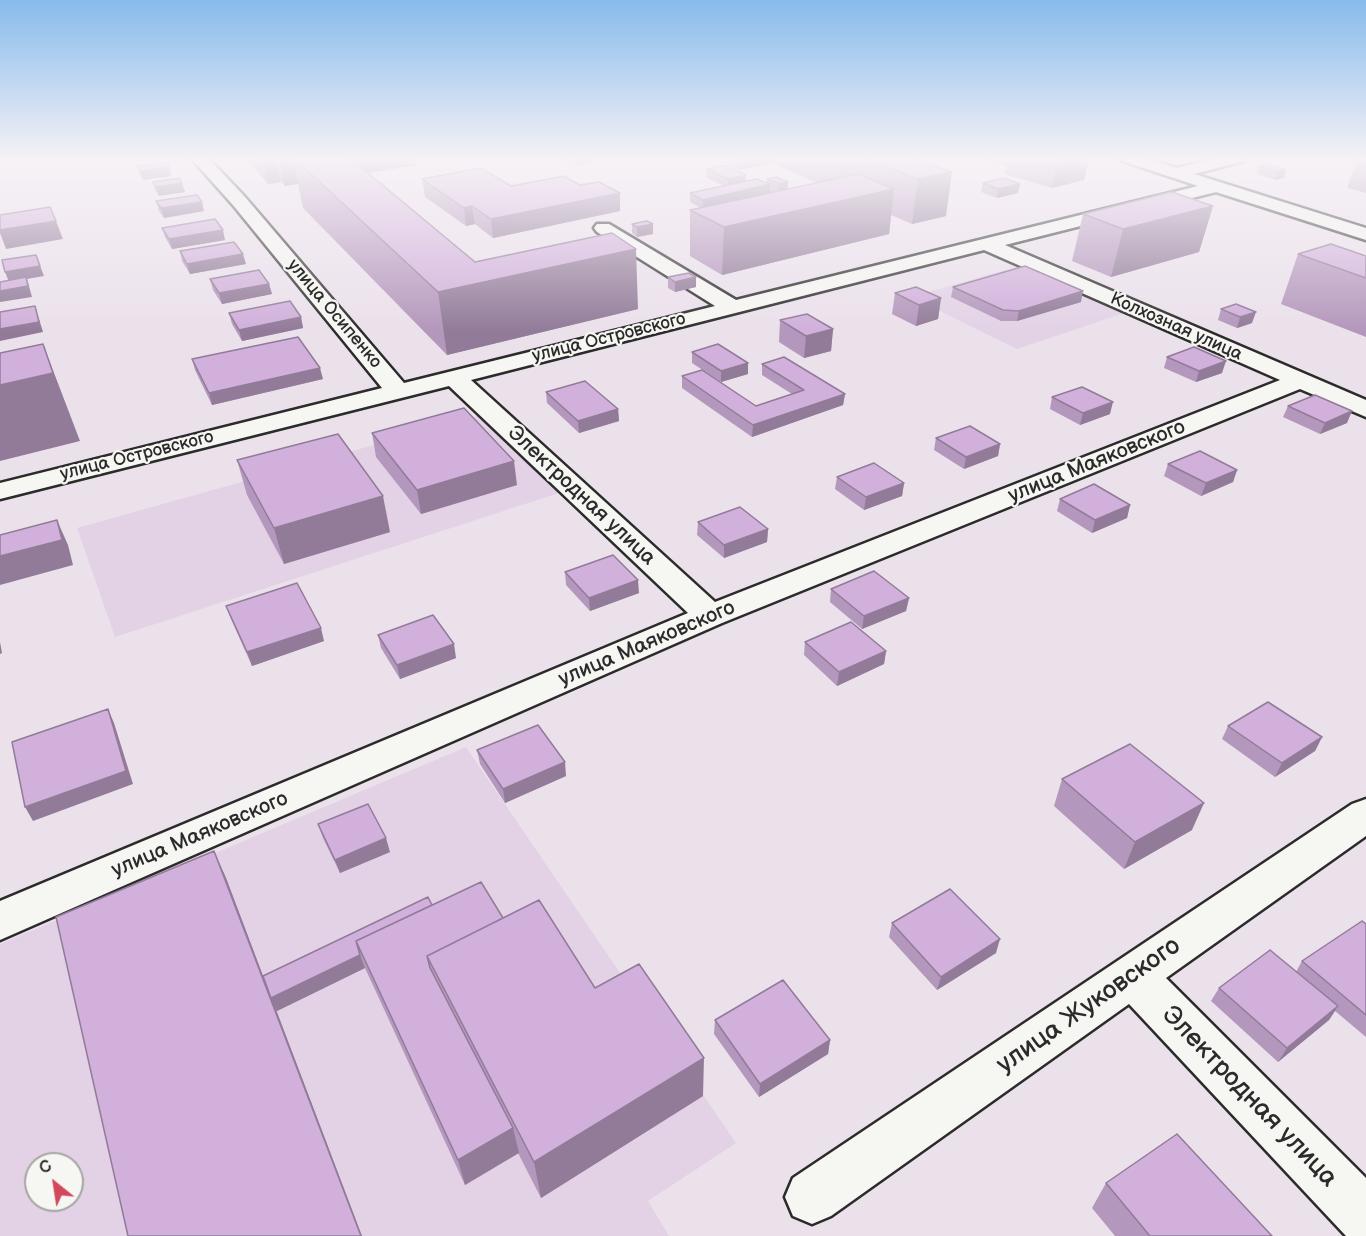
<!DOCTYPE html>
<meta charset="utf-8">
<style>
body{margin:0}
#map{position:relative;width:1366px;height:1236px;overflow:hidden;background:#ebe1eb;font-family:"Balsamiq Sans",sans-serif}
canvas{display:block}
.north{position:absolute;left:24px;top:1152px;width:60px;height:60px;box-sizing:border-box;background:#f6f6f2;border:2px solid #a5a5a2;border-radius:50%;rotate:330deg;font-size:16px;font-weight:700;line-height:24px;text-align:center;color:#2b2b2b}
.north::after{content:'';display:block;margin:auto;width:21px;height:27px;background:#d1495b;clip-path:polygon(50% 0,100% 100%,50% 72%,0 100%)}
</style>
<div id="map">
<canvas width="1366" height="1236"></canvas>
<div class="north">С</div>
</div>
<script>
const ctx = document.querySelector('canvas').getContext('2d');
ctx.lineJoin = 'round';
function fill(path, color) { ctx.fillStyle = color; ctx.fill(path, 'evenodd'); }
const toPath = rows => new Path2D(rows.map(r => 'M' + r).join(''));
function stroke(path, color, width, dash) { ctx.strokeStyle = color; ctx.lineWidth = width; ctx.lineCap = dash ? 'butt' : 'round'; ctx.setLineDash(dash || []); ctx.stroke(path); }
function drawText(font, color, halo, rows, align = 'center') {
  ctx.font = font + ' "Balsamiq Sans",sans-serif'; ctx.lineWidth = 4.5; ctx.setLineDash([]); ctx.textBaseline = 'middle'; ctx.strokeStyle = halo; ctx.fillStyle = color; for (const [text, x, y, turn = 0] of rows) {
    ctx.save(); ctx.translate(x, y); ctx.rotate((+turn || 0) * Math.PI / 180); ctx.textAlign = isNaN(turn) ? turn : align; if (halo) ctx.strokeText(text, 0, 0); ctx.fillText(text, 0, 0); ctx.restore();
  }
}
const built = toPath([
 [1015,267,1124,313,1017,349,911,297],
 [481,415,559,493,115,637,77,528],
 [466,747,736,1143,648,1201,669,1236,0,1236,0,944],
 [36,1164,72,1164,72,1200,36,1200]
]);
const minor = toPath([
 [191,158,208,158,245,197,404,383,715,306,597,232,594,228,597,224,609,224,736,300,1198,186,1122,161,1120,158,1145,158,1177,168,1218,158,1246,158,1244,161,1194,174,1366,228,1366,240,1216,192,1005,245,1366,400,1366,417,1300,389,722,623,0,940,0,901,688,613,449,386,0,499,0,483,382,388,233,205,191,158],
 [984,250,1280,380,715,602,471,380,984,250],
 [1366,799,1366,836,1166,978,1366,1178,1366,1236,1346,1236,1129,1004,831,1216,812,1224,793,1216,785,1197,793,1178,1352,804,1366,799]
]);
const wall = toPath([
 [245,158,416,158,417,165,368,173,475,262,638,309,447,355,303,208,298,184,285,186,281,182,268,184],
 [564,158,592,158,592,163,577,166],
 [713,158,772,158,772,163,739,170],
 [772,158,915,158,946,216,912,224,891,215,889,234,722,275,690,256,690,210,701,208,690,202,690,193,724,186,707,178,707,169,746,181,766,183,767,179,788,182,787,189,817,183,772,163],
 [980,158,1089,158,1084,180,1052,188,1005,174,1007,166],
 [1358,158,1366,158,1366,193,1347,188],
 [137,166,171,176,143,180,140,175],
 [1259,166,1286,170,1284,178,1275,180,1257,174],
 [422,179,511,186,620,211,493,238,475,224,466,226,425,197],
 [153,182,182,183,185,192,159,196,155,190],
 [983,183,1018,193,997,198,981,192],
 [156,201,204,211,164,218,159,211],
 [1213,206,1199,252,1111,277,1072,261,1083,214],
 [632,224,653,234,637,237,632,233],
 [162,228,225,240,172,249,165,237],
 [180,251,246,264,190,274,182,261],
 [1298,254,1366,256,1366,337,1281,304],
 [668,277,696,277,696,287,675,292,668,288],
 [210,279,269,284,272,294,222,304,213,290],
 [953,287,1081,302,1017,321,1001,321,951,297],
 [895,293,941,298,938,319,916,326,892,314],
 [1236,304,1252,323,1237,328,1218,320,1221,309],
 [229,313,301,317,303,328,242,341,232,324],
 [780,320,833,329,831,351,804,358,779,342],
 [692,352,748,363,748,374,721,382,692,363],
 [1167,357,1222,373,1196,382,1164,368],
 [192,359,323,379,212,405,195,370],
 [762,364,845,394,843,405,752,437,682,388,682,376,756,406,792,394,762,375],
 [546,392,618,409,619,421,579,433,547,403],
 [1052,397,1110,414,1080,425,1050,409],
 [1288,406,1347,423,1320,434,1283,417],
 [372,433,517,485,421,514,376,457],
 [936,438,1000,444,998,456,964,469,934,450],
 [237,460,390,532,284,564,247,495],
 [1168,464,1237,470,1233,482,1201,496,1164,476],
 [837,477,904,483,902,496,864,510,835,489],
 [1060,499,1130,505,1127,518,1092,533,1057,511],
 [698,522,768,529,767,542,724,558,697,535],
 [565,572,639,593,590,611,566,585],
 [831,589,909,598,906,611,862,629,830,602],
 [226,606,324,641,252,666,231,619],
 [378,635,456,658,400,679,381,648],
 [805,642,886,651,884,664,837,686,804,655],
 [1228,726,1322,737,1315,751,1275,777,1222,739],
 [477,750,566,776,505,803,480,764],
 [1062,779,1192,830,1124,869,1054,806],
 [318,824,390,852,340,873,323,838],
 [214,851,226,878,263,976,432,905,503,918,595,988,703,1096,541,1198,518,1153,465,1185,365,968,277,1011,275,1007,362,1236],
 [892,923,996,953,937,990,889,937],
 [1366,924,1366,1037,1335,1011,1329,1020,1278,1062,1211,1001,1219,988,1296,972,1302,961],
 [715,1020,830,1040,828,1054,759,1097,714,1034],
 [1106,1183,1272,1236,1115,1236,1092,1208]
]);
const shadedWall = toPath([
 [262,158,275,158,281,182,268,184],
 [278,158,292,158,298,184,285,186],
 [294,158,416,158,417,165,319,181],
 [577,158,592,158,592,163,577,166],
 [739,158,772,158,772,163,739,170],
 [1058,158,1089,158,1084,180,1052,188],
 [169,167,171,176,143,180,141,171],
 [1286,170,1284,178,1275,180,1278,172],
 [952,172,946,216,912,224,918,179],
 [746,175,746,184,728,188,728,179],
 [788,182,787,191,778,193,779,184],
 [182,183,185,192,159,196,156,187],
 [770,184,770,193,703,209,703,200],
 [1020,184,1018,193,997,198,998,189],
 [894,189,889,234,722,275,724,227],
 [620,193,620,211,493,238,491,219],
 [202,202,204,211,164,218,161,208],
 [472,206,475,224,466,226,464,208],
 [1213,206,1199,252,1111,277,1123,229],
 [56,221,63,239,6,249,0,233,0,230],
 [653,224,653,234,637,237,637,227],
 [223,230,225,240,172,249,169,239],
 [636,249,638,309,447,355,438,292],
 [243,254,246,264,190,274,187,264],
 [36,255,44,276,27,279,32,297,0,302,0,291,9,282,5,272],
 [696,277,696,287,675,292,675,282],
 [269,284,272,294,222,304,219,293],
 [1083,291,1081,302,1017,321,1019,311],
 [941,298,938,319,916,326,919,305],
 [35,306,43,332,0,341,0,329],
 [1256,312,1252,323,1237,328,1240,317],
 [301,317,303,328,242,341,239,330],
 [833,329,831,351,804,358,806,336],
 [43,344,80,441,0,461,0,385],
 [1226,361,1222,373,1196,382,1199,371],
 [748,363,748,374,721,382,721,371],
 [320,368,323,379,212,405,209,393],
 [845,394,843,405,752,437,753,425],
 [1113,402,1110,414,1080,425,1083,413],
 [618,409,619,421,579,433,578,421],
 [1352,411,1347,423,1320,434,1325,423],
 [1000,444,998,456,964,469,966,457],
 [514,461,517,485,421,514,417,490],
 [1237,470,1233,482,1201,496,1206,483],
 [904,483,902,496,864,510,866,497],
 [383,496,390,532,284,564,274,528],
 [1130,505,1127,518,1092,533,1095,520],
 [57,520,68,545,73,565,0,585,0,556],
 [768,529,767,542,724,558,724,545],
 [638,580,639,593,590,611,589,598],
 [909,598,906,611,862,629,864,616],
 [321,628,324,641,252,666,247,652],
 [0,642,2,653,0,654],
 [454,644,456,658,400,679,397,665],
 [886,651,884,664,837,686,839,672],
 [108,709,114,723,133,784,33,821,25,807],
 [1322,737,1315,751,1275,777,1282,763],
 [565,762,566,776,505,803,503,789],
 [1204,803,1192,830,1124,869,1135,842],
 [386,838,390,852,340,873,335,860],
 [214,851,226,878,271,997,360,955,365,968,277,1011,275,1007,362,1236,361,1236],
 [1000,939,996,953,937,990,941,977],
 [1338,1006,1329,1020,1278,1062,1287,1048],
 [830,1040,828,1054,759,1097,760,1084],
 [704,1058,703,1096,541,1198,534,1162],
 [513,1128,519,1153,465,1185,458,1160]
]);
const building = toPath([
 [294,158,350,158,475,262,612,233,636,249,438,292,294,158],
 [864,158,915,158,952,172,918,179,864,158],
 [165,162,169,167,141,171,137,166,165,162],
 [1267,164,1286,170,1278,172,1259,166,1267,164],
 [724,165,746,175,728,179,707,169,724,165],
 [481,168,511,186,564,176,580,185,599,182,620,193,491,219,472,206,464,208,422,179,481,168],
 [858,174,894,189,724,227,690,210,858,174],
 [776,177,788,182,779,184,767,179,776,177],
 [179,178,182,183,156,187,153,182,179,178],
 [1004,178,1020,184,998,189,983,183,1004,178],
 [756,179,770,184,703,200,690,193,756,179],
 [1172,192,1213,206,1123,229,1083,214,1172,192],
 [197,195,202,202,161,208,156,201,197,195],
 [50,207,56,221,0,230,0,215,50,207],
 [215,219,223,230,169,239,162,228,215,219],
 [647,221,653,224,637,227,632,224,647,221],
 [234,242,243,254,187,264,180,251,234,242],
 [1331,244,1366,256,1366,278,1298,254,1331,244],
 [36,255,40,266,5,272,2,260,36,255],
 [1025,266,1083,291,1019,311,1003,310,953,287,1025,266],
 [259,270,269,284,219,293,210,279,259,270],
 [689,273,696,277,675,282,668,277,689,273],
 [26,277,28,286,0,291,0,282,26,277],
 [916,287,941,298,919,305,895,293,916,287],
 [290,301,301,317,239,330,229,313,290,301],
 [1236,304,1256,312,1240,317,1221,309,1236,304],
 [35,306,39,322,0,329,0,312,35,306],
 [807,314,833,329,806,336,780,320,807,314],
 [298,337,320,368,209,393,192,359,298,337],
 [43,344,53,373,0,385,0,353,43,344],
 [718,344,748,363,721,371,692,352,718,344],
 [1194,347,1226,361,1199,371,1167,357,1194,347],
 [784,357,845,394,753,425,682,376,702,370,756,406,804,390,762,364,784,357],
 [585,381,618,409,578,421,546,392,585,381],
 [1082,387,1113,402,1083,413,1052,397,1082,387],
 [1315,395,1352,411,1325,423,1288,406,1315,395],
 [464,408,514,461,417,490,372,433,464,408],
 [970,426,1000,444,966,457,936,438,970,426],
 [338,434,383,496,274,528,237,460,338,434],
 [1200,451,1237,470,1206,483,1168,464,1200,451],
 [874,463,904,483,866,497,837,477,874,463],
 [1094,484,1130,505,1095,520,1060,499,1094,484],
 [740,507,768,529,724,545,698,522,740,507],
 [57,520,62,540,0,556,0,535,57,520],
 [613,555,638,580,589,598,565,572,613,555],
 [874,571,909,598,864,616,831,589,874,571],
 [297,583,321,628,247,652,226,606,297,583],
 [433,615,454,644,397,665,378,635,433,615],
 [851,622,886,651,839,672,805,642,851,622],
 [1268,702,1322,737,1282,763,1228,726,1268,702],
 [108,709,126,771,25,807,12,742,108,709],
 [538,725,565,762,503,789,477,750,538,725],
 [1130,744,1204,803,1135,842,1062,779,1130,744],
 [368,804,386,838,335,860,318,824,368,804],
 [214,851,361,1236,128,1236,56,917,214,851],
 [481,882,503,918,427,956,430,968,513,1128,458,1160,356,941,481,882],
 [950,889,1000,939,941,977,892,923,950,889],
 [428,897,432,905,356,941,360,955,271,998,263,976,428,897],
 [539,900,595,988,639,964,704,1058,534,1162,427,956,539,900],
 [1362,921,1366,924,1366,1015,1302,961,1362,921],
 [1270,950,1338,1006,1287,1048,1219,988,1270,950],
 [783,980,830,1040,760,1084,715,1020,783,980],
 [1177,1134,1272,1236,1150,1236,1106,1183,1177,1134]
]);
const farStreetnames = [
 ["улица Осипенко",334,314,50],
 ["Колхозная улица",1176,327,24],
 ["улица Островского",609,338,-14],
 ["улица Островского",137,456,-14]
];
const streetNames = [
 ["улица Маяковского",1097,462,-22],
 ["Электродная улица",581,496,43],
 ["улица Маяковского",647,644,-23],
 ["улица Маяковского",200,835,-23]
];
const nearStreetnames = [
 ["улица Жуковского",1089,1006,-35],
 ["Электродная улица",1249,1097,46]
];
fill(built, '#e3d2e6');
stroke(minor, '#2b2b2b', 5);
fill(minor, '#f6f6f2');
fill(wall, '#b497bc');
fill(shadedWall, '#927b99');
fill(building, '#d1b0db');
stroke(building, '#927b99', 1.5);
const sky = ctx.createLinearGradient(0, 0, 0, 331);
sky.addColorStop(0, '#87bbec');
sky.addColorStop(0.48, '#f6f2f6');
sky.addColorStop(1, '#f6f2f600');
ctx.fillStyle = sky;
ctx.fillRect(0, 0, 1366, 331);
drawText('18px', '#2b2b2b', '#f6f6f2', farStreetnames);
drawText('21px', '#2b2b2b', '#f6f6f2', streetNames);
drawText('26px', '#2b2b2b', '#f6f6f2', nearStreetnames);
</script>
